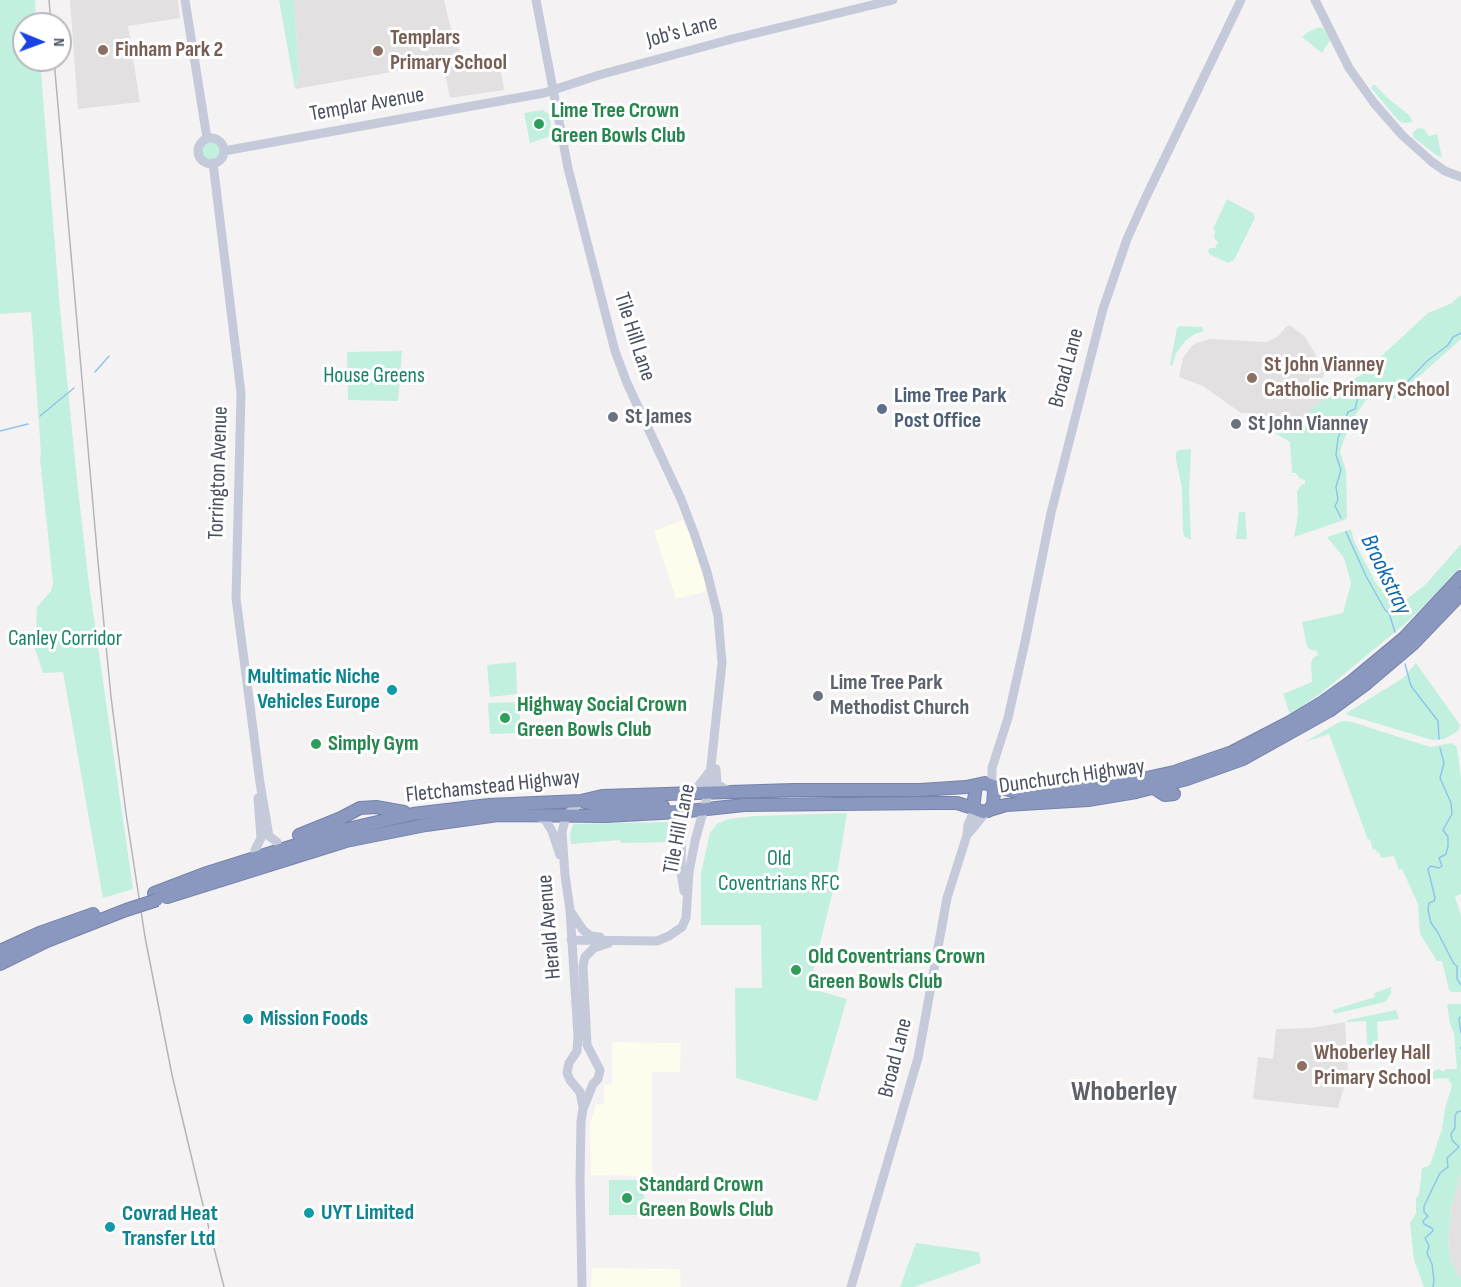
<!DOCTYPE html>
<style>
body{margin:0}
#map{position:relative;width:1461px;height:1287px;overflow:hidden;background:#f4f2f2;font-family:"Sofia Sans Condensed",sans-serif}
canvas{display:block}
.north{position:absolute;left:12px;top:12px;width:60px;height:60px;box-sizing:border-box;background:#fff;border:2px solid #b6b9bf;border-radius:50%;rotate:91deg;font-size:16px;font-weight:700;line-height:24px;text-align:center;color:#495060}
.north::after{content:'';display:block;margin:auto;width:21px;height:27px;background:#1943e7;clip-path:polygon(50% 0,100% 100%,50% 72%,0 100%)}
</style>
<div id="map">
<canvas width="1461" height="1287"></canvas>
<div class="north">N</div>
</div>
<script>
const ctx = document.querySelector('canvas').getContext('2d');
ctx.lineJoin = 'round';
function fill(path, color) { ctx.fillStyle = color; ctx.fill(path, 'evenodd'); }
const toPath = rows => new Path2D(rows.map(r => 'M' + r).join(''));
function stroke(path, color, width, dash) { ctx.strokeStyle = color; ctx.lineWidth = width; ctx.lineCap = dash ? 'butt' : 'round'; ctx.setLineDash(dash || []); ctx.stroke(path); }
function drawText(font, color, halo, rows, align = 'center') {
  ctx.font = font + ' "Sofia Sans Condensed",sans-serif'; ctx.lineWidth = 6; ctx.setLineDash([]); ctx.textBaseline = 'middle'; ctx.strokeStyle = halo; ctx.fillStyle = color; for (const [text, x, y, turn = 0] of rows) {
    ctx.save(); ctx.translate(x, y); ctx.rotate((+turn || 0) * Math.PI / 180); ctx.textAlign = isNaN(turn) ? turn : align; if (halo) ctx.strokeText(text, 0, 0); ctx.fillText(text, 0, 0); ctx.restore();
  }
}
const commercial = toPath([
 [683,520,691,537,706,587,704,592,676,599,654,531],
 [612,1042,681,1043,680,1072,652,1072,652,1176,591,1175,590,1124,596,1104,604,1104,604,1085,612,1084],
 [592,1268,680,1269,681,1287,591,1287]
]);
const education = toPath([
 [70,0,178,0,180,18,128,26,140,102,78,109],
 [294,0,444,0,451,29,464,60,501,71,504,90,450,98,443,63,295,89,299,75],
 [1290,325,1304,336,1316,355,1324,373,1324,376,1320,380,1323,388,1331,389,1333,391,1300,420,1296,428,1289,427,1275,433,1251,418,1251,413,1241,413,1203,386,1179,377,1183,358,1190,348,1196,343,1211,339,1267,342,1277,337,1287,326],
 [1345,1022,1348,1072,1338,1108,1253,1099,1258,1057,1273,1059,1276,1029,1311,1028],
 [1461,1174,1461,1280,1452,1264,1448,1245,1451,1207]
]);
const green = toPath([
 [0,0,35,0,36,24,24,24,24,60,40,60,60,309,78,490,89,584,133,889,103,898,63,672,43,673,35,649,31,645,36,631,37,607,51,591,53,583,40,459,41,453,31,312,0,314],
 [279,0,294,0,299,75,295,89],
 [1320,27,1325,30,1330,40,1322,53,1302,37,1308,32],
 [1374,84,1390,100,1409,115,1413,122,1403,123,1398,120,1371,88],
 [543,110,550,115,552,133,548,137,530,143,524,113],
 [1419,128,1424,129,1429,136,1437,134,1442,158,1436,155,1413,137,1413,132],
 '201 151a10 10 0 1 1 20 0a10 10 0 1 1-20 0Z',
 [1227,199,1253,213,1255,218,1234,260,1228,263,1209,254,1208,251,1210,248,1215,248,1218,242,1214,238,1215,231,1213,229],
 [1461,295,1461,339,1394,399,1376,398,1366,400,1350,423,1340,451,1346,471,1347,519,1294,537,1298,515,1297,492,1300,486,1305,483,1305,480,1299,478,1296,473,1292,473,1290,442,1275,433,1289,427,1296,428,1299,420,1333,391,1361,375,1428,313,1450,304],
 [1180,326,1202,327,1204,331,1195,334,1186,340,1176,353,1172,366,1170,364,1177,328],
 [402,351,398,401,348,400,347,352],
 [1191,449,1189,493,1191,540,1184,536,1183,532,1182,488,1176,459,1176,452,1179,450],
 [1239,512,1245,512,1247,539,1236,539],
 [1351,529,1354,541,1377,585,1397,607,1426,584,1461,544,1461,567,1429,601,1406,623,1320,694,1290,714,1283,694,1312,682,1311,663,1313,658,1318,655,1317,651,1311,650,1307,646,1302,622,1343,613,1351,583,1344,558,1327,537],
 [516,662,517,694,490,697,487,665],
 [1416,663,1460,725,1458,731,1444,739,1432,740,1345,714,1403,678],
 [519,702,521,733,490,734,488,703],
 [1341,721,1352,722,1430,747,1452,743,1457,747,1461,778,1461,894,1455,897,1461,916,1461,992,1452,992,1449,990,1442,961,1437,961,1420,934,1418,904,1402,869,1399,870,1394,856,1381,858,1379,852,1377,853,1376,849,1373,850,1370,839,1368,840,1329,734,1305,742],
 [847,813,837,874,809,988,847,999,817,1101,736,1078,735,988,762,988,761,925,701,925,701,873,710,833,717,824,728,819,755,816],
 [673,822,675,842,621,843,620,840,571,844,570,834,573,824],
 [1391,987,1391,994,1385,1002,1334,1014,1333,1010,1375,997,1374,993],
 [1447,1004,1461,1004,1461,1174,1451,1207,1448,1245,1452,1264,1461,1280,1461,1287,1424,1287,1414,1260,1410,1223,1416,1213,1416,1198,1419,1195,1422,1168,1430,1165,1442,1129,1445,1109,1452,1085,1448,1078,1432,1079,1430,1073,1439,1069,1444,1072,1445,1069,1457,1069,1454,1033,1450,1024],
 [1396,1010,1399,1019,1377,1022,1379,1059,1368,1060,1366,1021,1346,1022,1348,1020],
 [609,1180,644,1180,644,1215,609,1215],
 [916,1243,979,1252,981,1263,914,1287,900,1287]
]);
const stream = toPath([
 [95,372,109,356],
 [40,416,74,388],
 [0,431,28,424],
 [1341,518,1335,506,1338,500,1336,487,1341,470,1336,455,1338,438,1348,412,1355,409,1358,397,1365,391,1407,382,1427,361,1448,345,1453,337,1461,333],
 [1346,532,1366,576,1385,610,1389,613,1395,632],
 [1405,664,1411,686,1438,721,1439,739],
 [1440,748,1444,763,1440,778,1451,803,1452,814,1443,830,1448,837,1448,846,1446,854,1439,858,1442,866,1439,868,1431,866,1428,869,1435,898,1434,901,1429,903,1428,910,1431,923,1437,931,1454,964,1457,966,1457,979,1461,985],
 [1461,1017,1459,1019,1461,1033],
 [1461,1047,1461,1049],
 [1433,1287,1434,1280,1432,1264,1427,1253,1429,1246,1425,1238,1433,1231,1432,1228,1424,1224,1423,1221,1428,1216,1424,1212,1424,1206,1440,1173,1448,1167,1447,1158,1459,1147,1452,1140,1451,1134,1455,1128,1455,1116,1457,1112,1461,1111]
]);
const secondary = toPath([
 [185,0,207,138],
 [536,0,568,168,615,351,627,383,681,499,694,533,707,572,718,616,722,663,708,794,695,841,689,872,686,918,682,927,669,936,657,941,571,940],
 [1315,0,1349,68,1374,103,1402,135,1432,162,1445,171,1461,177],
 '198 151a13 13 0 1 1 26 0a13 13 0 1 1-26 0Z',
 [224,151,544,93,599,75,732,39,893,0],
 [213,163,241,393,236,598,260,783,269,836,277,842],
 [716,769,717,784,725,789,732,791],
 [992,785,992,768,1008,718,1025,642,1051,513,1103,309,1127,239,1145,199,1241,0],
 [688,792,697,788,710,771],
 [581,801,566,816,562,832,565,875,570,910,578,1036,577,1051,569,1063,567,1073,570,1080,580,1092,583,1107],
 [679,812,682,822,681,872,684,891],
 [538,816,546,821,552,831,560,855],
 [969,833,987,811],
 [255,850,261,838,258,798],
 [571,912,583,930,591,936,600,937],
 [582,1287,580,1180,581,1121,583,1109,593,1084,598,1079,600,1070,587,1045,583,966,585,957,594,948,609,943],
 [851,1287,918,1058,947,898,967,835,968,825,975,809]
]);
const highway = toPath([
 [976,785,973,808,983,812,1006,805,1088,800,1136,792,1187,779,1243,759,1329,711,1367,683,1413,644,1461,594],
 [993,786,1017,792,1056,792,1106,787,1174,772,1232,752,1290,722,1323,702,1351,682,1404,638,1461,577],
 [1154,788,1165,795,1174,794],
 [582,801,600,806,663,806],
 [299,835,341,818,360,808,376,807,404,812],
 [154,893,204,874,347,829,413,814,489,805,581,801,602,796,793,790,920,790,966,787,985,783,993,786,994,792,993,805,988,811],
 [167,897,346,841,426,825,498,815,606,816,679,812,744,805,934,803,957,803,973,808],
 [0,951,42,932,93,914],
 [0,964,47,941,126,910]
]);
const rail = toPath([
 [49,0,51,24],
 [54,60,98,562,111,697,126,813,145,937,172,1075,201,1197,224,1287]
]);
const highwayBridge = toPath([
 [126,910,157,900]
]);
const markers = [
 [103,50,6,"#8d6e63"],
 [378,51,6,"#8d6e63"],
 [539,124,6,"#2e9e5b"],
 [1252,378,6,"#8d6e63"],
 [882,409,6,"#5c6f8a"],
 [613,417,6,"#6b7280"],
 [1236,424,6,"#6b7280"],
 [392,690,6,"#0f9aa8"],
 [818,696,6,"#6b7280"],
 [505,718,6,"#2e9e5b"],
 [316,744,6,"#2e9e5b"],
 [796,970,6,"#2e9e5b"],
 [248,1019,6,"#0f9aa8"],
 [1302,1066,6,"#8d6e63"],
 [627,1198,6,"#2e9e5b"],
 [309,1213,6,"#0f9aa8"],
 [110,1227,6,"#0f9aa8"]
];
const streetNames = [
 ["Job's Lane",682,32,-15],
 ["Templar Avenue",367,105,-10],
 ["Tile Hill Lane",634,337,72],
 ["Broad Lane",1067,368,-75],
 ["Torrington Avenue",219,473,-88],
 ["Dunchurch Highway",1072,777,-8],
 ["Fletchamstead Highway",493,787,-6],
 ["Tile Hill Lane",680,829,-79],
 ["Herald Avenue",550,927,-95],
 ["Broad Lane",896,1058,-76]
];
const educationNames = [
 ["Templars",390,38],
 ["Primary School",390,63],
 ["Finham Park 2",115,50],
 ["St John Vianney",1264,365],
 ["Catholic Primary School",1264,390],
 ["Whoberley Hall",1314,1053],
 ["Primary School",1314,1078]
];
const leisureNames = [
 ["Lime Tree Crown",551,111],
 ["Green Bowls Club",551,136],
 ["Highway Social Crown",517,705],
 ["Green Bowls Club",517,730],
 ["Simply Gym",328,744],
 ["Old Coventrians Crown",808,957],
 ["Green Bowls Club",808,982],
 ["Standard Crown",639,1185],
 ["Green Bowls Club",639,1210]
];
const parkNames = [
 ["House Greens",374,376],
 ["Canley Corridor",65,639],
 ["Old",779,859],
 ["Coventrians RFC",779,884]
];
const serviceNames = [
 ["Lime Tree Park",894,396],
 ["Post Office",894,421]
];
const worshipNames = [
 ["St James",625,417],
 ["St John Vianney",1248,424],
 ["Lime Tree Park",830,683],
 ["Methodist Church",830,708]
];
const cultureNames = [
 ["Multimatic Niche",380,677,"right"],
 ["Vehicles Europe",380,702,"right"],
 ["Mission Foods",260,1019],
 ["UYT Limited",321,1213],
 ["Covrad Heat",122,1214],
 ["Transfer Ltd",122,1239]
];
const waterNames = [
 ["Brookstray",1385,575,64]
];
const districtNames = [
 ["Whoberley",1124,1093]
];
fill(commercial, '#fdfced');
fill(education, '#e2e0e1');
fill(green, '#c2f0df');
stroke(stream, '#8fc4ed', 1.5);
stroke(highway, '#7583ac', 14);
stroke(secondary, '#c5cada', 9);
stroke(highway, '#8a98c0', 12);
stroke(rail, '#b4b5bc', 1.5);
stroke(highwayBridge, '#7583ac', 14, []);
stroke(highwayBridge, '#8a98c0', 12);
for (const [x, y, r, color] of markers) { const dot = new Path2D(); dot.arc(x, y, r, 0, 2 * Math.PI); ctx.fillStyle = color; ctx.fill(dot); stroke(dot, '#fff', 2); }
drawText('22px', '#495060', '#fff', streetNames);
drawText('bold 22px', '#785e54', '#fff', educationNames, 'left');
drawText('bold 22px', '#27864d', '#fff', leisureNames, 'left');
drawText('22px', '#178467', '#fff', parkNames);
drawText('bold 22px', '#4e5e75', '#fff', serviceNames, 'left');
drawText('bold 22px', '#5b616d', '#fff', worshipNames, 'left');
drawText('bold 22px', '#0d838f', '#fff', cultureNames, 'left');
drawText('italic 24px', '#0b68b1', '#fff', waterNames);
drawText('bold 28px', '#5e6067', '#fff', districtNames);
</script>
